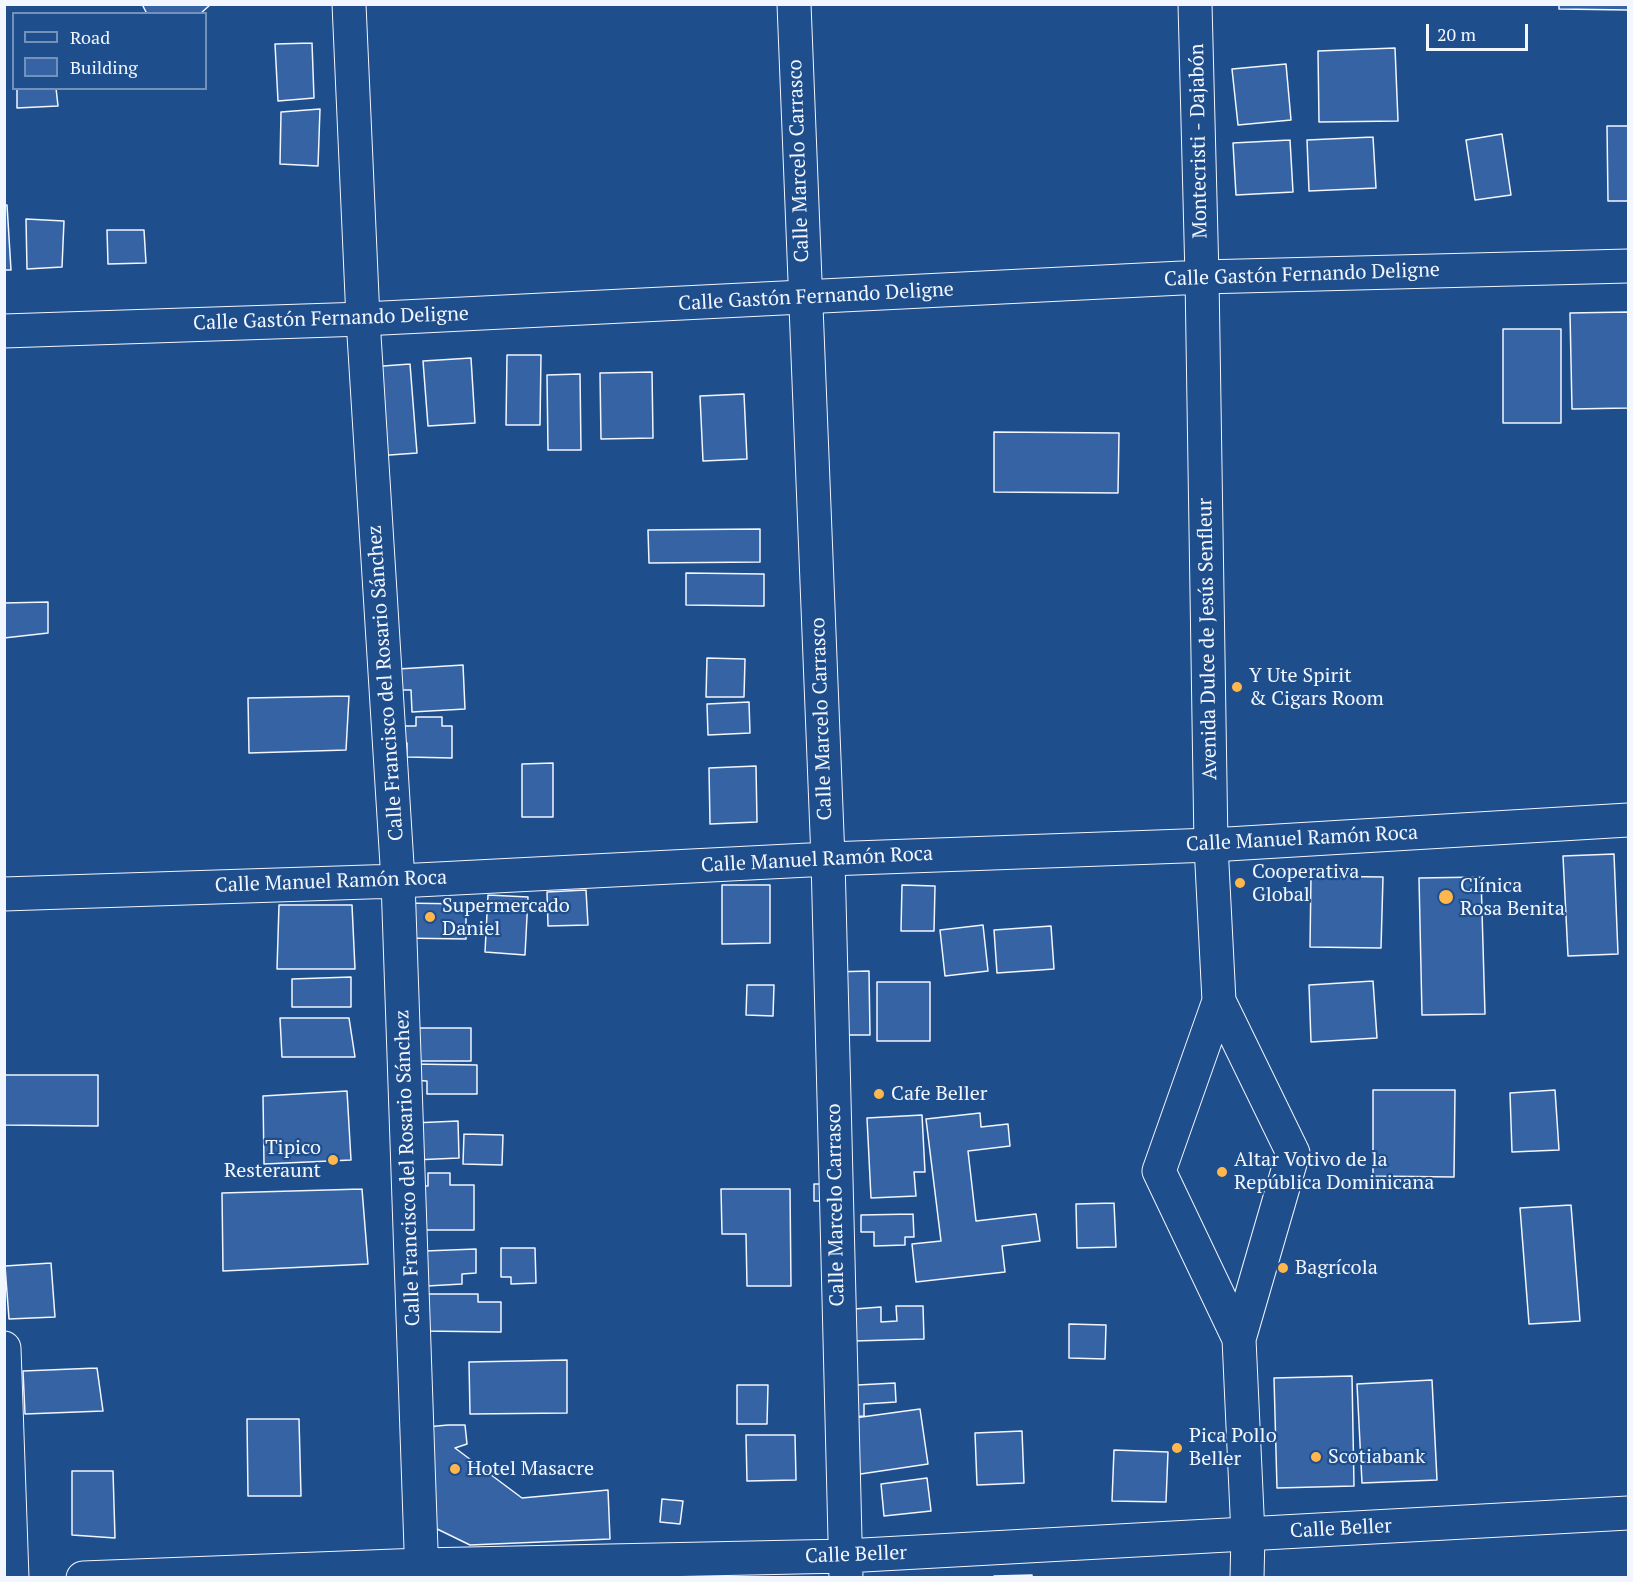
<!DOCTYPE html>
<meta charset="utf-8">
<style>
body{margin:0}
#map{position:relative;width:1633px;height:1582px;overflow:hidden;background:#1f4e8c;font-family:"PT Serif",serif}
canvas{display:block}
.frame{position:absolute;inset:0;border:6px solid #f2f6ff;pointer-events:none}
.legend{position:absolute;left:12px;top:12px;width:195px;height:78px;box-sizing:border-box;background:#1f4e8c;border:2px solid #7391ba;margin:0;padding:8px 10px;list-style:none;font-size:18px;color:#f2f6ff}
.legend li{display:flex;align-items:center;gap:12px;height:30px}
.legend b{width:30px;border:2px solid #7391ba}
.scale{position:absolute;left:1426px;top:24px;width:102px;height:27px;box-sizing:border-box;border:3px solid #f2f6ff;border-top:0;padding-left:8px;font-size:18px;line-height:21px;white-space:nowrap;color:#f2f6ff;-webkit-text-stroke:4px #1f4e8c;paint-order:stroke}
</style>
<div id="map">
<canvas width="1633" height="1582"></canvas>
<div class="frame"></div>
<ul class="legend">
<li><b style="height:8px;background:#1f4e8c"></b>Road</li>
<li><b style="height:16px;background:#3563a3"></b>Building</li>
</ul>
<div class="scale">20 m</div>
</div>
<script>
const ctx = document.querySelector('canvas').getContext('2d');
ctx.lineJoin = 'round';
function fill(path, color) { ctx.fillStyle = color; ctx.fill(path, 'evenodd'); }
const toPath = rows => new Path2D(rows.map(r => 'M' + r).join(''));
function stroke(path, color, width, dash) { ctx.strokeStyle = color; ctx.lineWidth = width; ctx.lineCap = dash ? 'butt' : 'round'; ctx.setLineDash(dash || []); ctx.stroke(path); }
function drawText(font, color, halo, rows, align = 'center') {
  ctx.font = font + ' "PT Serif",serif'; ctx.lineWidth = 4.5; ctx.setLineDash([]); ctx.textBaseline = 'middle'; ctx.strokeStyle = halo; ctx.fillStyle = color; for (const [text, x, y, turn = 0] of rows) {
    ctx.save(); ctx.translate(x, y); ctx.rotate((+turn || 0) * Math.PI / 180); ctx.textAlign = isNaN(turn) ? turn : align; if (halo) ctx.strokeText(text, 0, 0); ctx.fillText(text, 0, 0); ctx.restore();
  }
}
const building = toPath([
 [142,4,211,4,200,14,147,14,142,4],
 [1559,4,1628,4,1628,10,1559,9,1559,4],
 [312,43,314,98,278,101,275,44,312,43],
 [1395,48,1398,121,1319,122,1318,51,1395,48],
 [1286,64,1291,120,1238,125,1232,69,1286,64],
 [17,88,56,88,58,106,17,108,17,88],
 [320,109,318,166,280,164,281,112,320,109],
 [1607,126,1628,126,1628,201,1608,201,1607,126],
 [1502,134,1511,195,1475,200,1466,140,1502,134],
 [1373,137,1376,188,1309,191,1307,140,1373,137],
 [1290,140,1293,192,1236,195,1233,143,1290,140],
 [4,205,7,205,11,270,4,270,4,205],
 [26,219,64,221,62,267,27,269,26,219],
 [107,230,144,230,146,263,108,264,107,230],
 [1628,312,1628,408,1572,409,1570,313,1628,312],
 [1503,329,1561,329,1561,423,1503,423,1503,329],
 [507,355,541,355,540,425,506,425,507,355],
 [471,358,475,423,428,426,423,361,471,358],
 [410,364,417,453,376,456,370,367,410,364],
 [652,372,653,438,601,439,600,373,652,372],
 [580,374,581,450,548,450,547,375,580,374],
 [744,394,747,459,703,461,700,396,744,394],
 [994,432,1119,433,1118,493,994,492,994,432],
 [760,529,760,562,649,563,648,530,760,529],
 [686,573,764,574,764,606,686,605,686,573],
 [48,602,48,633,4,638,4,603,48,602],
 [707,658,745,659,744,697,706,697,707,658],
 [463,665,465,709,412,712,411,690,400,690,398,669,463,665],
 [349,696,346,750,249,753,248,698,349,696],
 [749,702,750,733,708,735,707,704,749,702],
 [416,717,442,717,442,726,452,726,452,758,407,757,407,743,401,743,401,726,416,726,416,717],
 [553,763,553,817,522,817,522,764,553,763],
 [756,766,757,822,710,824,709,768,756,766],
 [1614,854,1618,954,1568,956,1563,856,1614,854],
 [1311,876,1383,877,1381,948,1310,947,1311,876],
 [1481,877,1485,1014,1422,1015,1419,878,1481,877],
 [722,885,770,885,770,943,722,944,722,885],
 [902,885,935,886,934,931,901,931,902,885],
 [586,890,588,925,548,926,547,892,586,890],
 [488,895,528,897,525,955,485,952,488,895],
 [401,903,466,904,466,939,400,938,401,903],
 [279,905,352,905,355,969,277,969,279,905],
 [983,925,988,971,945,976,940,930,983,925],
 [1051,926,1054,969,997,973,994,930,1051,926],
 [869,971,870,1035,833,1035,832,972,869,971],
 [351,977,351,1007,292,1007,292,979,351,977],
 [1373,981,1377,1038,1311,1042,1309,985,1373,981],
 [877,982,930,982,930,1041,877,1041,877,982],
 [747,985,774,985,773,1016,746,1015,747,985],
 [280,1018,349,1018,355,1057,282,1057,280,1018],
 [407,1028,471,1028,471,1061,406,1061,407,1028],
 [412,1064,477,1065,477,1094,427,1094,427,1081,412,1080,412,1064],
 [4,1075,98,1075,98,1126,4,1125,4,1075],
 [1373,1090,1455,1090,1454,1177,1373,1176,1373,1090],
 [1555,1090,1559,1150,1512,1152,1510,1093,1555,1090],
 [347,1091,351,1160,264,1164,263,1096,347,1091],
 [980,1113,981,1127,1008,1124,1010,1146,968,1151,976,1221,1036,1214,1040,1241,1002,1246,1005,1272,916,1282,912,1244,941,1241,926,1119,980,1113],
 [922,1115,925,1172,914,1172,916,1196,871,1198,867,1118,922,1115],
 [458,1121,459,1158,414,1160,413,1123,458,1121],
 [464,1134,503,1135,502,1165,463,1164,464,1134],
 [428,1173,450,1173,450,1185,474,1185,474,1230,418,1230,418,1186,428,1186,428,1173],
 [814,1184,823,1184,822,1201,814,1201,814,1184],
 [362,1189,368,1264,223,1271,222,1193,362,1189],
 [721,1189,790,1189,791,1286,747,1286,746,1234,722,1234,721,1189],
 [1114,1203,1116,1247,1077,1248,1076,1204,1114,1203],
 [1571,1205,1580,1321,1529,1324,1520,1208,1571,1205],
 [913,1214,914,1237,905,1237,905,1245,874,1246,874,1232,861,1232,861,1215,913,1214],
 [501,1248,535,1248,536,1283,511,1284,511,1277,501,1277,501,1248],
 [476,1249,476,1273,462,1274,462,1284,427,1286,425,1251,476,1249],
 [51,1263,55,1317,9,1319,5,1266,51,1263],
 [423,1294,478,1294,478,1302,501,1302,501,1332,422,1331,423,1294],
 [896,1306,923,1306,924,1339,854,1341,854,1309,881,1307,881,1322,897,1321,896,1306],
 [1069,1324,1106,1325,1105,1359,1069,1358,1069,1324],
 [567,1360,567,1413,470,1414,469,1362,567,1360],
 [97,1368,103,1411,25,1414,23,1371,97,1368],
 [1352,1376,1354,1486,1277,1488,1274,1378,1352,1376],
 [1432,1380,1437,1480,1362,1483,1357,1384,1432,1380],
 [895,1383,896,1402,864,1404,864,1416,841,1417,839,1386,895,1383],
 [737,1385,768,1385,767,1424,737,1424,737,1385],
 [920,1409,928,1464,847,1476,840,1420,920,1409],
 [247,1419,299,1419,301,1496,248,1496,247,1419],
 [448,1425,465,1425,467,1444,455,1448,522,1498,608,1490,610,1539,470,1545,431,1526,426,1427,448,1425],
 [1022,1431,1024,1483,977,1485,975,1433,1022,1431],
 [746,1435,795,1435,796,1480,747,1481,746,1435],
 [1114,1450,1168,1452,1166,1502,1112,1501,1114,1450],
 [72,1471,113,1471,115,1538,72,1535,72,1471],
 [927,1478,931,1511,884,1516,881,1484,927,1478],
 [662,1499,683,1501,680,1524,660,1522,662,1499],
 [1032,1575,1032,1578,994,1578,994,1576,1032,1575]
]);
const minor = toPath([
 [349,4,363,319,398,881,422,1578],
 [794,4,828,859,846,1578],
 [1202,277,1628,266],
 [4,894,398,881,828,859,1211,845,1628,820],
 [4,1348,12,1578],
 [83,1578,421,1565,845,1556,1628,1513]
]);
const major = toPath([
 [1195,4,1202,277,1211,845,1219,1001,1293,1153,1239,1339,1248,1535,1247,1578],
 [4,331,363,319,1202,277],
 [1219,1001,1159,1171,1239,1339]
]);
const markers = [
 [1237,687,6,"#ffb74d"],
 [1240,883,6,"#ffb74d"],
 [1446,897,8,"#ffb74d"],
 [430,917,6,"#ffb74d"],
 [879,1094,6,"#ffb74d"],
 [333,1160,6,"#ffb74d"],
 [1222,1172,6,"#ffb74d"],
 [1283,1268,6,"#ffb74d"],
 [1177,1448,6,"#ffb74d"],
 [1316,1457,6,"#ffb74d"],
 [455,1469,6,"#ffb74d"]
];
const streetNames = [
 ["Montecristi - Dajabón",1199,141,-91],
 ["Calle Marcelo Carrasco",799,161,-92],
 ["Calle Gastón Fernando Deligne",1302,275,-2],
 ["Calle Gastón Fernando Deligne",816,297,-3],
 ["Calle Gastón Fernando Deligne",331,319,-2],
 ["Avenida Dulce de Jesús Senfleur",1208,639,-91],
 ["Calle Francisco del Rosario Sánchez",386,683,-94],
 ["Calle Marcelo Carrasco",822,719,-92],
 ["Calle Manuel Ramón Roca",1302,839,-3],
 ["Calle Manuel Ramón Roca",817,860,-3],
 ["Calle Manuel Ramón Roca",331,882,-2],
 ["Calle Francisco del Rosario Sánchez",408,1168,-92],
 ["Calle Marcelo Carrasco",836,1205,-91],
 ["Calle Beller",1341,1529,-3],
 ["Calle Beller",856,1555,-2]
];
const poiNames = [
 ["Y Ute Spirit",1249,676],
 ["& Cigars Room",1249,699],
 ["Cooperativa",1252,872],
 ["Global",1252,895],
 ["Clínica",1460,886],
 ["Rosa Benita",1460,909],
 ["Supermercado",442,906],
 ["Daniel",442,929],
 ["Cafe Beller",891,1094],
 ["Tipico",321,1148,"right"],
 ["Resteraunt",321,1171,"right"],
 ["Altar Votivo de la",1234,1160],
 ["República Dominicana",1234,1183],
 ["Bagrícola",1295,1268],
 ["Pica Pollo",1189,1436],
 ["Beller",1189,1459],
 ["Scotiabank",1328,1457],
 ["Hotel Masacre",467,1469]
];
fill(building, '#3563a3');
stroke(building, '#f2f6ff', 1.5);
stroke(minor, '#f2f6ff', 35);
stroke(major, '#f2f6ff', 35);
stroke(minor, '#1f4e8c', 33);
stroke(major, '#1f4e8c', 33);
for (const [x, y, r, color] of markers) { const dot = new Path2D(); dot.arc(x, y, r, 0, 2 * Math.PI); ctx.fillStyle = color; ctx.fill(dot); stroke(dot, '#1f4e8c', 2); }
drawText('20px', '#f2f6ff', '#1f4e8c', streetNames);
drawText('20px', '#f2f6ff', '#1f4e8c', poiNames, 'left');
</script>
